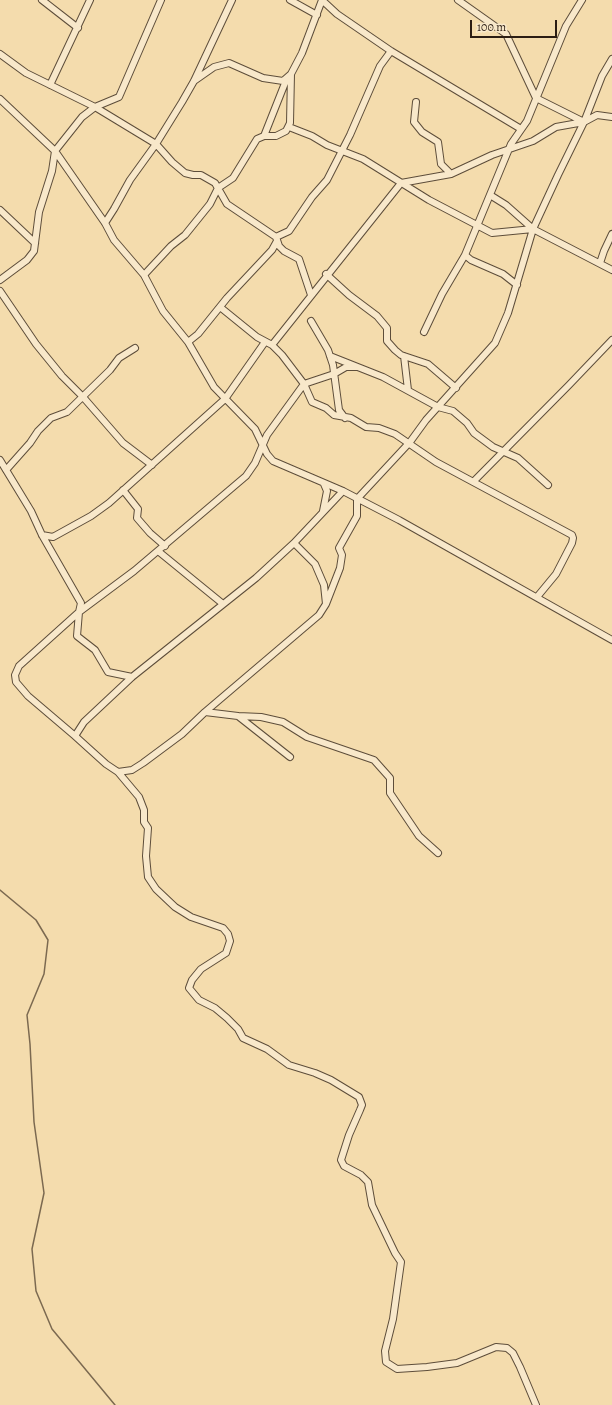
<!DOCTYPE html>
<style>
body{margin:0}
#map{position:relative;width:612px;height:1405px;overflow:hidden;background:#f4dcad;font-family:Alegreya,serif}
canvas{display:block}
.scale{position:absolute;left:470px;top:20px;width:87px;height:18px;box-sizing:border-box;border:2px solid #2b1d13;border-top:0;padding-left:5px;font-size:12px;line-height:14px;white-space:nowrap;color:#2b1d13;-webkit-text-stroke:3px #f8e8ca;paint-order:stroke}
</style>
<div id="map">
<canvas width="612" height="1405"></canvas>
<div class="scale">100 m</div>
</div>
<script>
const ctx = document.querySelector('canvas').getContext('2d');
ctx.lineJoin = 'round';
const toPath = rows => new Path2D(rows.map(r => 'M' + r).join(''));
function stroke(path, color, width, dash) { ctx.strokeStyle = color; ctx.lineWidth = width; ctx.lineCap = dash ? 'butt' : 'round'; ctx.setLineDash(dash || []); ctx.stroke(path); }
const stream = toPath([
 [0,890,36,920,48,940,44,974,27,1015,30,1044,34,1122,44,1193,32,1249,36,1291,52,1329,115,1405]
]);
const minor = toPath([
 [42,0,78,28],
 [290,0,317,15],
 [322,0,337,14,391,51,521,129],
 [458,0,506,34,536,98,584,122],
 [0,54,26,73,95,107,156,144,172,162,185,173,193,175,201,175,215,183,227,204,276,237,279,246,284,251,299,259,311,295],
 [194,81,214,67,229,63,263,78,283,81,291,74,302,53,322,0],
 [50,85,90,0],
 [0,99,55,151,105,223,114,240,144,275,163,311,188,342,214,387,255,429,267,454,273,461,343,491,399,520,612,640],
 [416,102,414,122,422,132,438,142,441,164,451,174],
 [289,127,312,136,327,145,363,159,429,200,492,233,533,229],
 [264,136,287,78],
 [490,195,506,205,533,229,612,270],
 [0,210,35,243],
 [105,223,114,209,130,180,156,144,182,102,194,81,232,0],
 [276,237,289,231,312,197,327,180,350,135,380,66,391,51],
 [465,255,471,260,503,274,517,285],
 [600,263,604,251,612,234],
 [326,274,349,295,377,316,387,328,387,341,395,350,401,355,428,364,456,388],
 [144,275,171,246,185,235,210,204,218,188,233,178,257,139,264,136,276,136,286,131,290,123,291,74],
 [0,280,27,260,34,251,39,212,52,171,55,151,82,117,95,107,119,97,161,0],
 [0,291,36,344,62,376,83,397,123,443,152,465],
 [220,307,257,337,272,345,282,355,304,384,312,402,326,408,334,415,351,418,366,427,379,428,395,434,436,462,572,535,573,538,572,543,556,574,537,597],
 [311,321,328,350,333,365,339,410,345,418],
 [424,332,442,294,465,255,511,144,527,121,566,26,582,0],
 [188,342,198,334,227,298,272,250,277,241],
 [272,345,401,183,451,174,492,155,533,141,556,127,584,122,597,115,612,117],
 [330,356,383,377,438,407,453,411,467,423,474,433,493,447,518,458,548,485],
 [404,356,408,390],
 [0,460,31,511,42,535,81,603,79,612,77,636,95,650,108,672,132,677],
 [6,470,30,443,38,431,51,418,67,412,110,370,119,358,135,348],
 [474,481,569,385,612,340],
 [123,490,138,509,137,518,150,533,165,546],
 [323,511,327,491,324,484],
 [42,535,53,537,91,516,109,503,225,399,265,342],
 [158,551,223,604],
 [326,604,340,568,342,555,339,548,357,516,357,499,410,442,426,420,495,343,508,313,533,229,558,175,584,122,602,76,612,59],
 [205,712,319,615,326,604,324,585,315,564,294,543],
 [238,716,261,717,283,722,307,737,374,760,390,778,390,793,419,836,438,853],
 [75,736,84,722,132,677,256,578,294,543,343,491],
 [290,757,238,716,205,712,182,734,143,763,132,770,118,772,106,764,75,736,28,696,16,682,15,675,19,666,79,612,134,571,246,476,255,463,267,435,304,384,334,374,346,367,357,367],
 [118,772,139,797,144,810,144,822,148,828,146,856,148,877,156,889,175,907,191,917,223,928,228,934,230,941,226,953,201,969,192,980,189,988,199,1000,215,1008,227,1018,238,1029,243,1038,267,1049,289,1065,315,1073,331,1080,359,1097,362,1105,360,1110,349,1135,341,1160,344,1166,361,1175,368,1182,372,1205,395,1253,401,1262,393,1319,385,1351,386,1362,397,1369,427,1367,457,1363,496,1347,507,1348,513,1353,520,1367,536,1405]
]);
stroke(stream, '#7b6950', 1.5);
stroke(minor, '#5d4d3a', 8);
stroke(minor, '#f8e8ca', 6);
</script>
